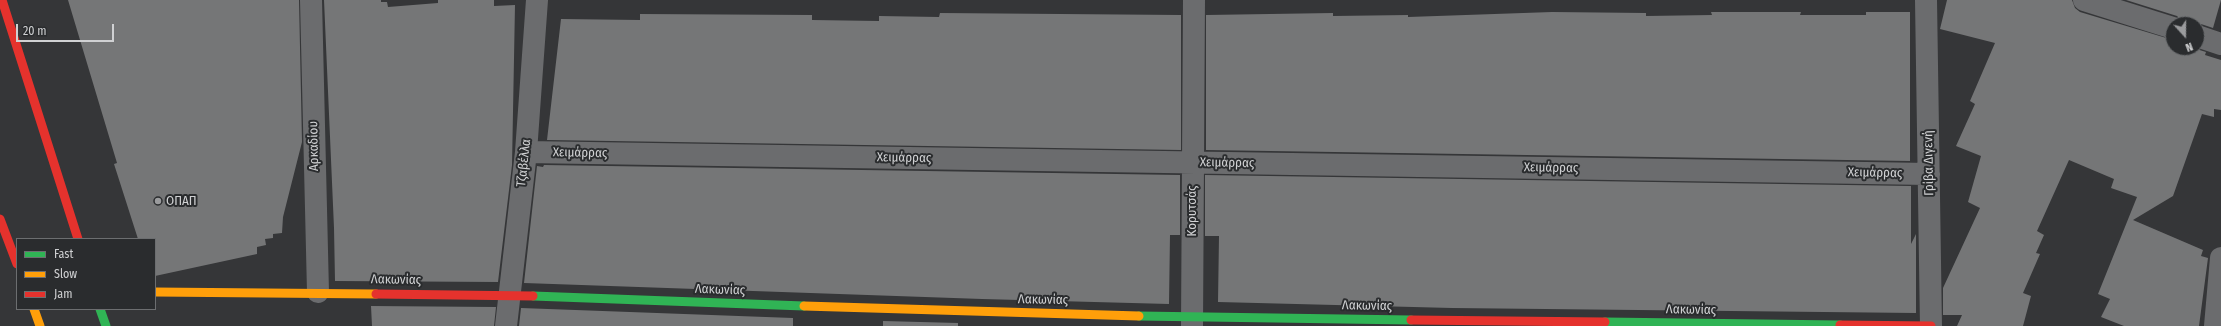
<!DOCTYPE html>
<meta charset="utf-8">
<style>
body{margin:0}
#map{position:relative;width:2221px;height:326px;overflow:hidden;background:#353638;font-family:"Fira Sans Condensed",sans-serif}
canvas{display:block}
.legend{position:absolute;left:16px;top:238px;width:140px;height:72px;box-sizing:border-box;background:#2a2c2e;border:1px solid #6c6e70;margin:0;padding:5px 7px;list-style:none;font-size:12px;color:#d0d1d3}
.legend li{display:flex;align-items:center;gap:8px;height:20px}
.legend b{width:20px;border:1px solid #6c6e70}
.north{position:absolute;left:2165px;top:16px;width:40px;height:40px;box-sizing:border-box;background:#2a2c2e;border:1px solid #6c6e70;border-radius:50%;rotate:159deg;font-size:11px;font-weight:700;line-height:16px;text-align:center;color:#d0d1d3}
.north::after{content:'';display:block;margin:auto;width:14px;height:18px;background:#9a9b9d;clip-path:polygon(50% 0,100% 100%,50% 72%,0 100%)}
.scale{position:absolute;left:16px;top:24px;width:98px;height:18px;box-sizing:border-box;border:2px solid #d0d1d3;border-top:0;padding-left:5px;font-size:12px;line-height:14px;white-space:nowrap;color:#d0d1d3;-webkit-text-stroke:3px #2a2c2e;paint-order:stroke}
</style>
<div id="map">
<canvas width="2221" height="326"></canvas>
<ul class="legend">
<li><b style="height:5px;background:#30b455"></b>Fast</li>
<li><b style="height:5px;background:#ff9f0a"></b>Slow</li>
<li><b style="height:5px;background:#e5322d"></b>Jam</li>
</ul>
<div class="north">N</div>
<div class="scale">20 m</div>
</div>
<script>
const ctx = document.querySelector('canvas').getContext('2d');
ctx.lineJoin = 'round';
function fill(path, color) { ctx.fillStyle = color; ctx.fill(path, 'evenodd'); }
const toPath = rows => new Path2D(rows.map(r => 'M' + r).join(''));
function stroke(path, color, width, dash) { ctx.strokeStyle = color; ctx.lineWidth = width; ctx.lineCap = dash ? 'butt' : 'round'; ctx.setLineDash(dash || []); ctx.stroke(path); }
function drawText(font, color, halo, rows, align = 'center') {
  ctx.font = font + ' "Fira Sans Condensed",sans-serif'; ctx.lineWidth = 4; ctx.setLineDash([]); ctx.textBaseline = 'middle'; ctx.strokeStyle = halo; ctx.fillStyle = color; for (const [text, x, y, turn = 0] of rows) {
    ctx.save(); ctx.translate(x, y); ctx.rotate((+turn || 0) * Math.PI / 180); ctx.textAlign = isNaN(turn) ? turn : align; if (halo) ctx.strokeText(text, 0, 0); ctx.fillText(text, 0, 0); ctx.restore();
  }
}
const building = toPath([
 [68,0,299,0,302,142,283,217,282,233,273,234,273,238,265,239,266,245,257,247,257,254,155,276,155,239,138,239,114,164,117,163],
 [324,0,381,0,381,2,387,2,388,7,438,3,438,0,494,0,494,6,515,5,512,165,498,282,335,281,334,228],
 [1947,0,2072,0,2075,8,2080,12,2173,40,2173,48,2193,48,2206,52,2205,55,2221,60,2221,110,2214,109,2214,117,2202,114,2173,196,2133,220,2203,250,2201,256,2208,258,2199,326,2124,326,2101,317,2110,299,2098,294,2137,197,2111,188,2114,179,2069,160,2037,231,2044,235,2036,253,2040,254,2023,293,2031,296,2023,326,1957,326,1962,315,1943,315,1943,288,1980,208,1968,202,1981,156,1956,146,1975,104,1970,101,1995,43,1940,29],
 [2126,0,2221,0,2213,28,2201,24,2185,24,2177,16],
 [1552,12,1646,13,1646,16,1712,15,1711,12,1801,12,1800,15,1866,15,1866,12,1910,12,1910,161,1206,150,1206,15,1333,13,1333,16,1408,15,1408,17],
 [940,13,1181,15,1181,150,547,140,561,19,640,20,640,14,812,15,812,20,879,21,879,16,939,17],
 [544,165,1180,175,1180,235,1170,235,1169,304,982,299,524,283,537,166,543,167],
 [1205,175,1911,186,1911,244,1916,234,1916,313,1452,308,1218,302,1219,236,1205,236],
 [371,306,496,307,494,326,372,326],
 [521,308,793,318,793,326,519,326],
 [883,321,958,323,958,326,883,326]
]);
const street = toPath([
 [311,0,318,292],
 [1926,0,1931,326],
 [2084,0,2173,28],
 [2197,36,2221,44],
 [526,152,1929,174],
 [506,326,526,152,537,0],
 [1192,326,1194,0],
 [2215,326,2221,258]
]);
const fast = toPath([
 [533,296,804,306],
 [100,309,106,326],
 [1139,316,1411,320],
 [1605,322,1840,325]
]);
const slow = toPath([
 [155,292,376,294],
 [804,306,1139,316],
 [34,309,40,326]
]);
const jam = toPath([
 [2,0,78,239],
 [0,219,17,264],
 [376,294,533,296],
 [1411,320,1605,322],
 [1840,325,1931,326]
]);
const markers = [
 [158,201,4,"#9a9b9d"]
];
const streetNames = [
 ["Αρκαδίου",314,146,-91],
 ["Χειμάρρας",580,153,1],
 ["Χειμάρρας",904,158,1],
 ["Τζαβέλλα",524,163,-84],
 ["Χειμάρρας",1227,163,1],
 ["Γρίβα Διγενή",1929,163,-91],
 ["Χειμάρρας",1551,168,1],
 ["Χειμάρρας",1875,173,1],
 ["Κορυτσάς",1192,211,-90],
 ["Λακωνίας",396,280,1],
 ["Λακωνίας",720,290,2],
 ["Λακωνίας",1043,300,1],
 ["Λακωνίας",1367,306,1],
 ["Λακωνίας",1691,310,1]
];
const poiNames = [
 ["ΟΠΑΠ",166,201]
];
fill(building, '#757677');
stroke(street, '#6b6c6e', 22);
stroke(fast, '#30b455', 9);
stroke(slow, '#ff9f0a', 9);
stroke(jam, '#e5322d', 9);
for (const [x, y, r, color] of markers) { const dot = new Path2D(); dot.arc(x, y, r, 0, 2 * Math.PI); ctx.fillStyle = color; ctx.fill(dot); stroke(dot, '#2a2c2e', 1.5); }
drawText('13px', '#d0d1d3', '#2a2c2e', streetNames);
drawText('13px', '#d0d1d3', '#2a2c2e', poiNames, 'left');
</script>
